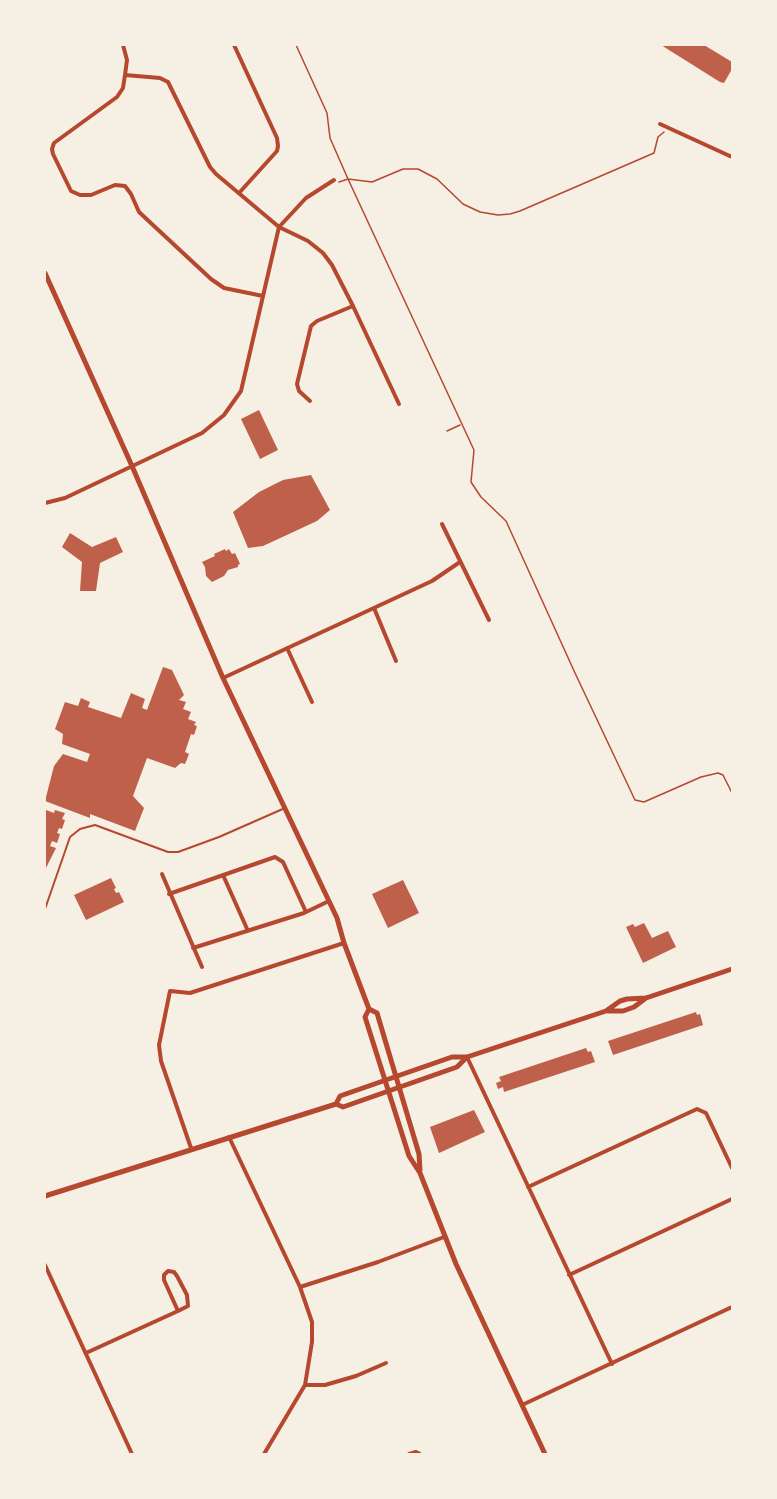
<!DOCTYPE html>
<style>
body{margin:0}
#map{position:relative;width:777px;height:1499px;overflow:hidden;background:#f6efe4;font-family:"Golos Text",sans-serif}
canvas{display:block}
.frame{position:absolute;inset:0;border:46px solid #f6efe4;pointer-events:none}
</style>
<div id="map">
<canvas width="777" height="1499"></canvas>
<div class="frame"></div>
</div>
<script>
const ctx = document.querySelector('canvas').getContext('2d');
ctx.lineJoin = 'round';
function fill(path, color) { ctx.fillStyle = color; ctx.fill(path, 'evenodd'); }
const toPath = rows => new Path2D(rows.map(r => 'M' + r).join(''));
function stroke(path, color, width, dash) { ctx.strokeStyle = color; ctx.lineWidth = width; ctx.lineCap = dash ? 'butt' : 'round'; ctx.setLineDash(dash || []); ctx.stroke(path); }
const building = toPath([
 [661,45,704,45,732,62,732,69,724,83,720,82],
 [259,410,278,450,260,459,241,419],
 [311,475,330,510,317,521,263,546,248,548,233,512,259,492,283,480],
 [70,533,92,547,116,537,123,552,100,563,96,591,80,591,82,562,62,547],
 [225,549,226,551,229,549,232,554,235,553,240,564,238,565,238,567,228,570,224,576,212,582,206,576,205,567,202,562,215,556,214,554],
 [163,667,172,670,184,695,179,700,186,702,183,709,191,712,188,719,196,722,194,725,197,726,194,735,191,734,185,752,189,754,185,764,181,763,175,768,147,758,133,796,144,808,135,831,90,814,90,818,45,801,54,766,63,754,87,762,90,754,62,744,63,734,55,729,65,702,78,706,81,698,90,702,88,707,121,718,131,693,145,699,142,708,147,710],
 [46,810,54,813,55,810,65,813,62,819,65,820,62,829,59,828,57,833,60,834,57,843,52,841,50,846,56,848,45,870],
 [111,878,116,888,114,889,116,893,119,892,124,902,86,920,74,895],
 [403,880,419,913,388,928,372,894],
 [644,923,652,938,668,931,676,947,643,963,626,927,633,924,635,927],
 [696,1012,697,1015,700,1014,703,1025,613,1055,608,1041],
 [586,1048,588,1052,591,1051,595,1062,504,1092,503,1087,498,1089,496,1083,501,1081,499,1077],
 [474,1110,485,1132,439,1153,430,1127]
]);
const path = toPath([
 [296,45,327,113,330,138,348,179,474,450,471,482,481,497,506,521,575,673,635,800,644,802,701,777,718,773,723,775,732,793],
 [339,182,348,179,372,182,403,169,418,169,437,179,463,204,480,212,498,215,510,214,520,211,654,153,658,137,664,132],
 [447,431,460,425]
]);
const service = toPath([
 [45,909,70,837,80,829,95,825,168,852,178,852,219,837,285,808]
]);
const minor = toPath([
 [123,45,127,60,125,75,123,88,117,97,54,143,52,149,53,154,71,191,80,195,91,195,115,185,125,186,131,194,139,212,211,279,224,288,263,296],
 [234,45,277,138,278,146,277,151,239,193],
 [125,75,160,78,168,82,210,167,216,174,279,227,308,241,323,253,332,265,353,306,399,404],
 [660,124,732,157],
 [310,401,299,391,297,384,311,326,317,321,353,306],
 [45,503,65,498,202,433,224,415,241,391,279,227,306,198,334,180],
 [442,524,489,620],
 [374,608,396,661],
 [287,648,312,702],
 [223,678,432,581,460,562],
 [162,874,202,967],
 [223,875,248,931],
 [169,894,275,857,283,862,306,912],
 [193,948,304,913,329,901],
 [467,1057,612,1364],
 [229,1137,300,1287,312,1322,312,1342,305,1385,264,1454],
 [191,1148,161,1061,159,1045,170,991,190,993,344,943],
 [528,1187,697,1109,706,1113,732,1168],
 [45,1265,132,1454],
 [569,1275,732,1199],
 [300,1287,378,1262,444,1237],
 [86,1353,178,1311,188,1306,187,1295,177,1276,174,1272,168,1271,164,1275,164,1280,178,1311],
 [305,1385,325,1385,356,1376,386,1363],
 [522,1405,732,1307],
 [409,1454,416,1452,420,1454]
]);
const secondary = toPath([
 [45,273,132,466,223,678,337,918,344,943,369,1009,365,1017,409,1156,420,1173,456,1264,545,1454],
 [369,1009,377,1013,419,1154,420,1170],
 [608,1011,623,1011,634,1007,646,998],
 [336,1104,340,1096,452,1057,467,1057,606,1011,620,1001,627,999,646,998,732,969],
 [45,1196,336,1104,343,1107,457,1067,467,1057]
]);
fill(building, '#bf614a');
stroke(path, '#b5482f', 1.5);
stroke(service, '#b5482f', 2);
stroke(minor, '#b5482f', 4);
stroke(secondary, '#b5482f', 5);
</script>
